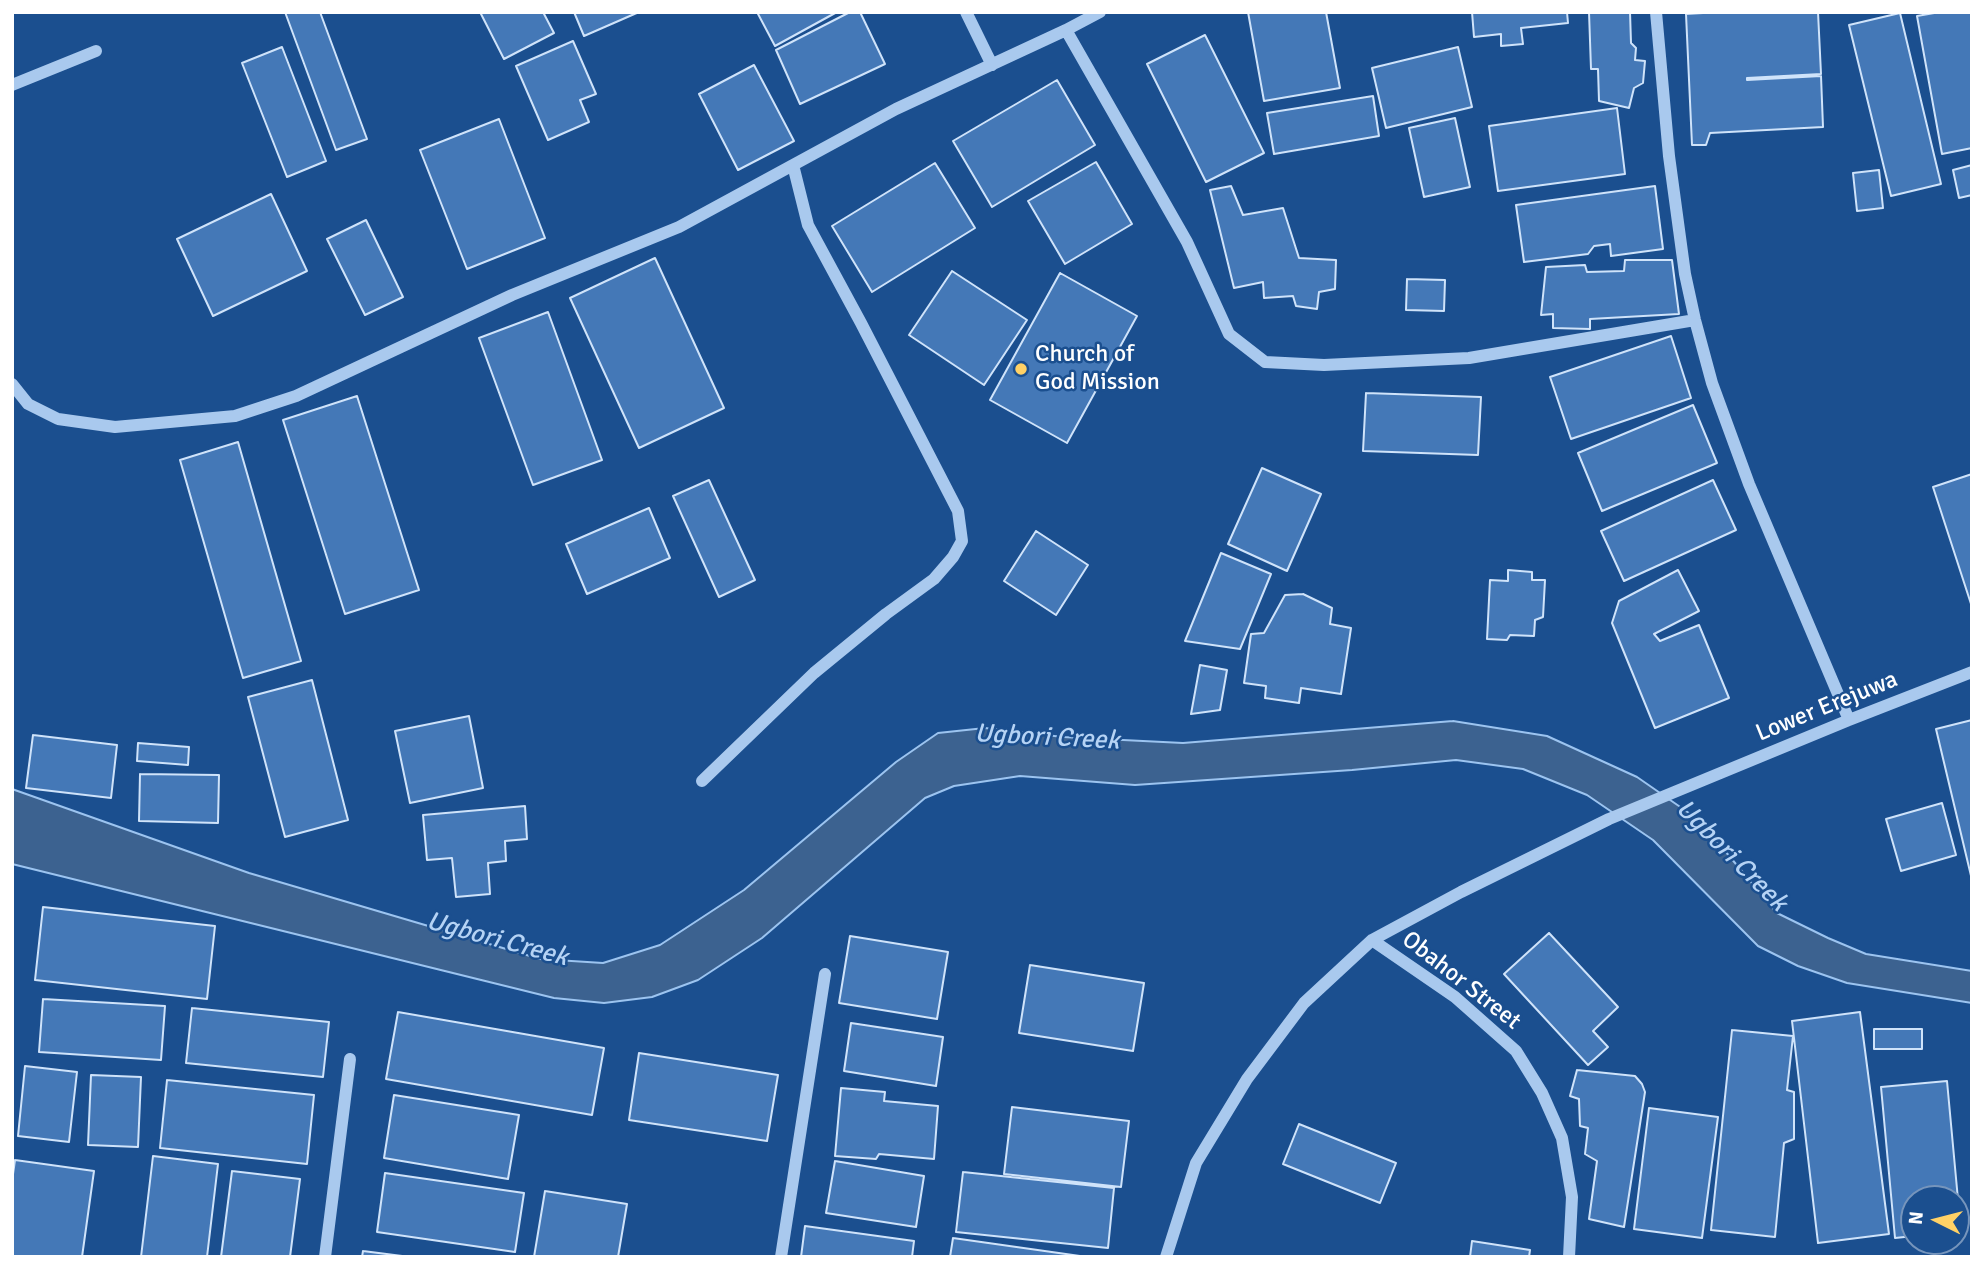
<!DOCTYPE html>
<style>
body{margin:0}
#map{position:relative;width:1984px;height:1269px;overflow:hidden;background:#1b4f8f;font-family:Signika,sans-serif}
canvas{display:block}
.frame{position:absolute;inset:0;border:14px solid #fff;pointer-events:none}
.north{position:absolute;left:1900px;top:1185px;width:70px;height:70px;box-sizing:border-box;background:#1b4f8f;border:2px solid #7695bc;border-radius:50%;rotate:276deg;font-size:19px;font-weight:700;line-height:28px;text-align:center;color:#fff}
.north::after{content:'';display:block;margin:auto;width:24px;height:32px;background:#ffd166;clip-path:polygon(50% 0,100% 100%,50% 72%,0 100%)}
</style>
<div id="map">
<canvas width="1984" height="1269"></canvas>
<div class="frame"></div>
<div class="north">N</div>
</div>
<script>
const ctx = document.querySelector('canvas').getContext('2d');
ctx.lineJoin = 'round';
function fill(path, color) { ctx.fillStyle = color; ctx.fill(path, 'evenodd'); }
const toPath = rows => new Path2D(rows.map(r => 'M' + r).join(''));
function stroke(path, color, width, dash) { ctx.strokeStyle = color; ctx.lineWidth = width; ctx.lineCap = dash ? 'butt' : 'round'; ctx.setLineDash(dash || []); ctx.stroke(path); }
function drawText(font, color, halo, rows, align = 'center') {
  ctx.font = font + ' Signika,sans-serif'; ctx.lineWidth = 5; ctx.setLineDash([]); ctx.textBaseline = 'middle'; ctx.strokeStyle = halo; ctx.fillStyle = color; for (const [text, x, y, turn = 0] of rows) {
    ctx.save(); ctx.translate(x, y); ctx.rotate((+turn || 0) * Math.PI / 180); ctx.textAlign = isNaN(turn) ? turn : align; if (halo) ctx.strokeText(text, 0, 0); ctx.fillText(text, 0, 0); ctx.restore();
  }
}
const water = toPath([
 [1453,721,1547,736,1637,777,1699,820,1777,913,1828,938,1866,954,1972,971,1972,1003,1847,983,1798,966,1758,946,1653,840,1587,795,1523,769,1456,760,1352,770,1135,785,1020,776,954,786,925,798,762,938,698,980,652,997,604,1003,554,998,12,864,12,789,249,873,540,959,603,963,660,945,744,890,896,762,938,733,985,728,1063,737,1183,743,1453,721]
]);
const building = toPath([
 [285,12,320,12,367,139,336,150,285,12],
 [480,12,543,12,554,33,504,59,480,12],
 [574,12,639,12,584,36,574,12],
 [757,12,837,12,775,46,757,12],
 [850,12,860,12,885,64,800,104,776,50,850,12],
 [1248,12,1326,12,1340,88,1264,101,1248,12],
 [1472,12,1567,12,1568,23,1521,28,1523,44,1501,46,1501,34,1474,37,1472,12],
 [1589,12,1630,12,1631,43,1636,48,1635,60,1645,61,1643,83,1634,88,1629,108,1599,101,1598,69,1591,69,1589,12],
 [1720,12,1818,12,1821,74,1747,78,1747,80,1821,76,1823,127,1710,133,1706,145,1692,145,1686,14,1720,12],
 [1940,12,1972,12,1972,148,1942,154,1917,16,1940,12],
 [1900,13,1941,184,1891,196,1849,25,1900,13],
 [1205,35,1264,153,1206,182,1147,64,1205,35],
 [573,41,596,94,580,100,589,122,548,140,516,66,573,41],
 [282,47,326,161,287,177,242,63,282,47],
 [1458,47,1472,107,1386,128,1372,68,1458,47],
 [754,65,794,141,738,170,699,94,754,65],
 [1057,80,1095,145,992,207,953,141,1057,80],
 [1373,96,1379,136,1274,154,1267,113,1373,96],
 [1617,108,1625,174,1498,191,1489,126,1617,108],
 [1455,118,1470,187,1424,197,1409,128,1455,118],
 [499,119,545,238,467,269,420,150,499,119],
 [1096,162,1132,224,1065,264,1028,201,1096,162],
 [935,163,975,228,872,292,832,226,935,163],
 [1972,165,1972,195,1959,198,1953,170,1972,165],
 [1879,170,1883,208,1857,211,1853,173,1879,170],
 [1231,186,1243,215,1283,208,1299,258,1336,260,1335,289,1319,292,1317,309,1296,306,1293,296,1264,298,1263,282,1234,288,1210,190,1231,186],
 [1655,186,1663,249,1611,256,1610,244,1594,246,1588,254,1524,262,1516,205,1655,186],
 [271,194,307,271,213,316,177,239,271,194],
 [366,220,403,297,365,315,327,239,366,220],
 [655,258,724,408,639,448,570,298,655,258],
 [1625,260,1672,260,1679,314,1590,319,1590,329,1553,328,1553,314,1541,315,1546,267,1585,265,1587,272,1624,271,1625,260],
 [952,271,1027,320,984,385,909,335,952,271],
 [1060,273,1137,316,1067,443,990,400,1060,273],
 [1407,279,1445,280,1444,311,1406,310,1407,279],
 [548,312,602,460,533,485,479,338,548,312],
 [1671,336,1691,398,1571,439,1550,377,1671,336],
 [1366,393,1481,397,1478,455,1363,451,1366,393],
 [357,396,419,590,345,614,283,420,357,396],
 [1693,405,1717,463,1602,511,1578,453,1693,405],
 [238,442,301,661,243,678,180,460,238,442],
 [1262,468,1321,494,1287,571,1228,544,1262,468],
 [1972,474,1972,607,1933,487,1972,474],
 [709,480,755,580,719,597,673,496,709,480],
 [1713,480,1736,530,1624,581,1601,531,1713,480],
 [649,508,670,558,587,594,566,544,649,508],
 [1036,531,1088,565,1056,615,1004,581,1036,531],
 [1221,553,1271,574,1240,649,1185,641,1221,553],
 [1508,570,1532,572,1532,580,1545,580,1543,617,1535,620,1534,636,1510,635,1507,640,1487,639,1490,580,1508,581,1508,570],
 [1678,570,1699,611,1654,634,1660,641,1699,625,1729,698,1655,728,1612,623,1619,601,1678,570],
 [1303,594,1332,608,1330,624,1351,628,1341,694,1301,688,1299,703,1265,698,1266,686,1244,683,1251,634,1264,633,1285,595,1303,594],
 [1200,665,1227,670,1220,710,1191,714,1200,665],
 [312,680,348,820,285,837,248,697,312,680],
 [469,716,483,788,410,803,395,731,469,716],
 [1972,720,1972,880,1936,729,1972,720],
 [33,735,117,745,111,798,26,788,33,735],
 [138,743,189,747,188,765,137,761,138,743],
 [140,774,219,775,218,823,139,821,140,774],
 [1942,803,1956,855,1901,871,1886,819,1942,803],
 [525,806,527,839,505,841,506,861,488,863,490,894,456,897,452,858,427,860,423,815,525,806],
 [43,907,215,926,207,999,35,980,43,907],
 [1549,933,1618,1007,1593,1031,1608,1047,1588,1065,1504,974,1549,933],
 [850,936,948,952,937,1019,839,1003,850,936],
 [1030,965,1144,983,1133,1051,1019,1033,1030,965],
 [43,999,165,1006,161,1060,39,1052,43,999],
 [192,1008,329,1022,323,1077,186,1063,192,1008],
 [398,1012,604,1048,592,1115,386,1079,398,1012],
 [1860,1012,1889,1234,1818,1243,1792,1021,1860,1012],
 [851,1023,943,1037,936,1086,844,1071,851,1023],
 [1874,1029,1922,1029,1922,1049,1874,1049,1874,1029],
 [1732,1030,1793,1036,1787,1090,1794,1092,1794,1139,1784,1143,1775,1237,1711,1230,1732,1030],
 [639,1053,778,1075,767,1141,629,1120,639,1053],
 [25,1066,77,1072,69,1142,18,1136,25,1066],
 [1577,1070,1635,1076,1642,1084,1645,1092,1624,1227,1589,1219,1597,1161,1585,1154,1588,1128,1580,1126,1579,1099,1570,1096,1577,1070],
 [91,1075,141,1077,138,1147,88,1145,91,1075],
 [167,1080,314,1095,307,1164,160,1148,167,1080],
 [1947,1081,1961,1232,1956,1232,1956,1199,1914,1199,1914,1236,1895,1238,1881,1087,1947,1081],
 [841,1088,885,1092,884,1101,938,1106,934,1159,879,1154,876,1159,835,1156,841,1088],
 [394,1095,519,1115,508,1179,384,1158,394,1095],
 [1012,1107,1129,1121,1121,1187,1004,1174,1012,1107],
 [1649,1108,1718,1117,1702,1238,1634,1229,1649,1108],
 [1299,1124,1396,1163,1380,1203,1283,1164,1299,1124],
 [153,1156,218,1164,207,1257,141,1257,153,1156],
 [15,1160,94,1171,82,1257,12,1257,12,1181,15,1160],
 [835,1161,924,1176,916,1227,826,1213,835,1161],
 [232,1171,300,1179,290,1257,221,1257,232,1171],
 [963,1172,1114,1188,1108,1248,956,1232,963,1172],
 [385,1173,524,1193,515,1252,377,1232,385,1173],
 [545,1191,627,1204,618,1257,534,1257,545,1191],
 [805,1226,914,1241,912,1257,801,1257,805,1226],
 [953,1238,1087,1257,950,1257,953,1238],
 [1472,1241,1530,1250,1529,1257,1470,1257,1472,1241],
 [363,1251,410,1257,362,1257,363,1251]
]);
const minor = toPath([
 [966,12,992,65],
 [1656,12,1669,156,1685,274,1695,320,1712,383,1749,484,1849,720],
 [1066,30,1187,242,1229,334,1265,362,1324,365,1469,358,1695,320],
 [12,85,96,51],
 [12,384,28,404,58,419,115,427,235,416,296,396,512,295,679,227,896,109,1066,30,1100,12],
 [702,781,814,673,886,614,934,579,953,557,962,541,958,511,861,323,808,225,793,165],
 [1372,940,1455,997,1516,1051,1542,1093,1562,1138,1572,1197,1569,1257],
 [325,1257,350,1059],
 [781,1257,825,974],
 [1166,1257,1196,1163,1247,1079,1304,1003,1372,940,1461,892,1609,819,1849,720,1972,672]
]);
const markers = [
 [1021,369,7,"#ffd166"]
];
const poiNames = [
 ["Church of",1035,355],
 ["God Mission",1035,383]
];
const streetNames = [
 ["Lower Erejuwa",1827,707,-22],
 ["Obahor Street",1461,981,38]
];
const waterNames = [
 ["Ugbori Creek",1047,738,3],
 ["Ugbori Creek",1731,856,45],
 ["Ugbori Creek",497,940,15]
];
fill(water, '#3c6290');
stroke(water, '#9cc4f0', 2);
fill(building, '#4478b7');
stroke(building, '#cfe3fa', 2);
stroke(minor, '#a9c9ee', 12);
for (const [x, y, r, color] of markers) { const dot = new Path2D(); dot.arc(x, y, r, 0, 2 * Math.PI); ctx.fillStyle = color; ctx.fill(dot); stroke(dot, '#1b4f8f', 2.5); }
drawText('24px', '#fff', '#1b4f8f', poiNames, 'left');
drawText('24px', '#fff', '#1b4f8f', streetNames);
drawText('italic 26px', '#b5d3f5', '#1b4f8f', waterNames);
</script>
